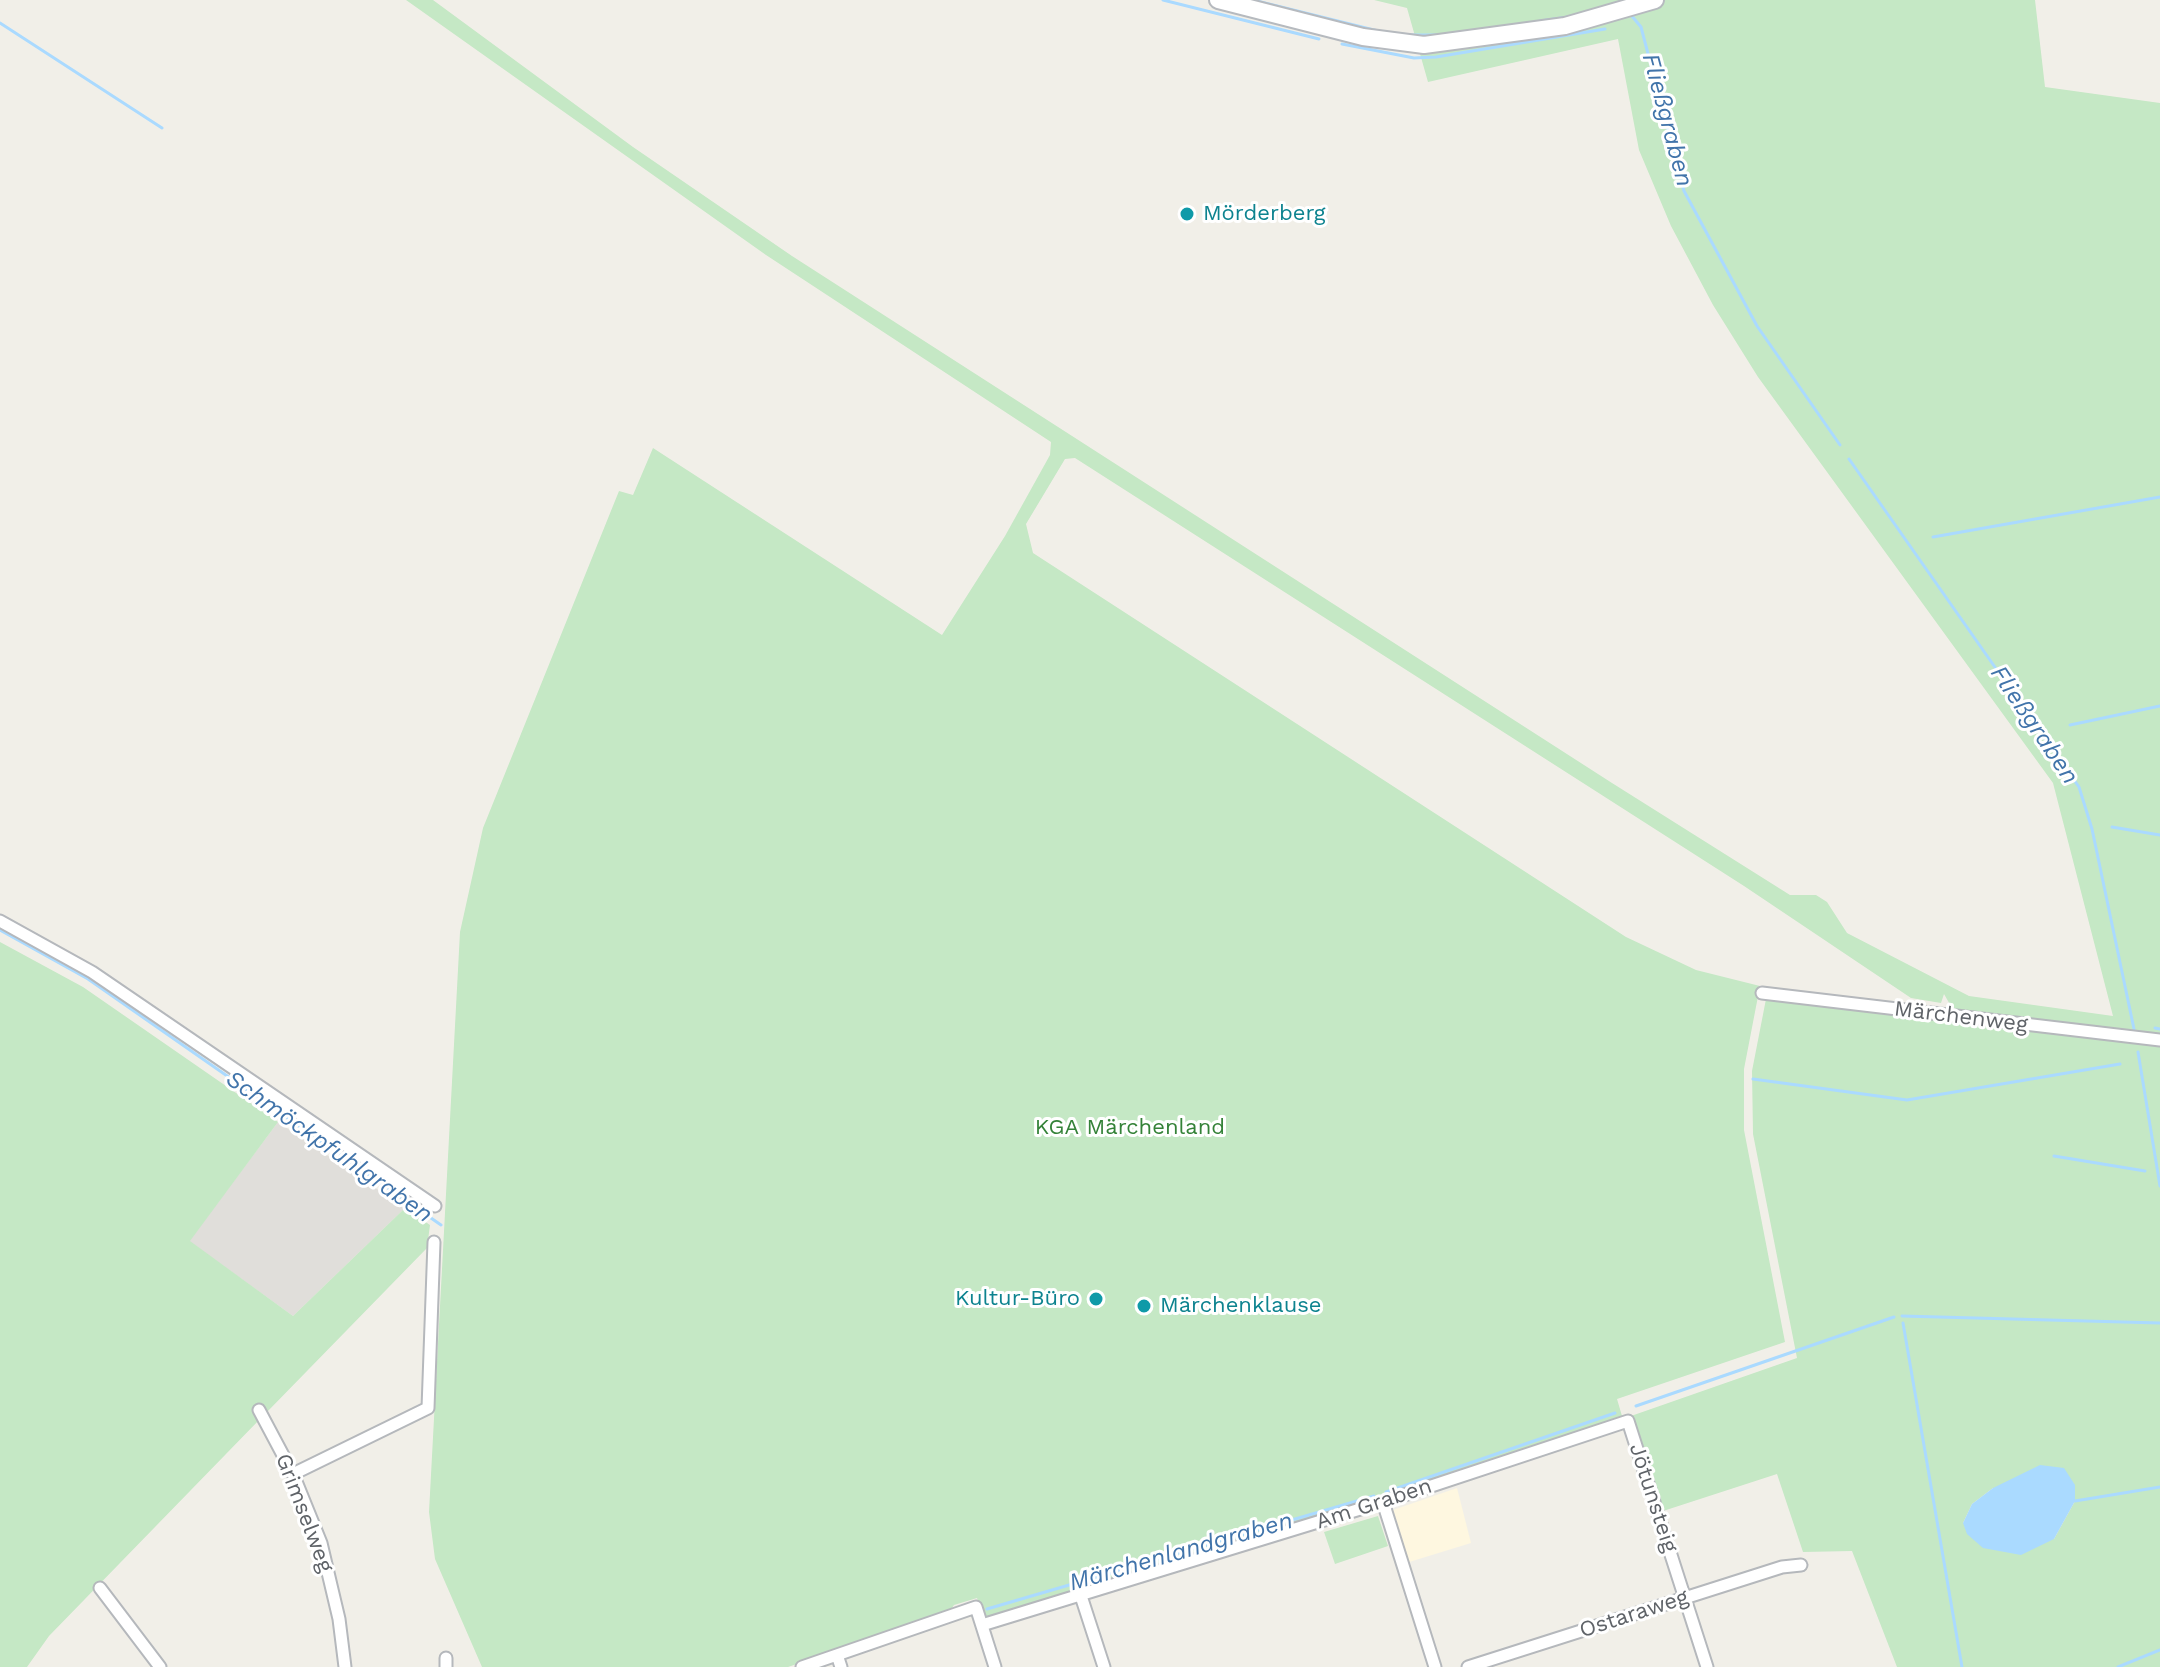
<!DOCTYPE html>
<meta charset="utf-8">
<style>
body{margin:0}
canvas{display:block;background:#f1efe8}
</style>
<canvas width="2160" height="1667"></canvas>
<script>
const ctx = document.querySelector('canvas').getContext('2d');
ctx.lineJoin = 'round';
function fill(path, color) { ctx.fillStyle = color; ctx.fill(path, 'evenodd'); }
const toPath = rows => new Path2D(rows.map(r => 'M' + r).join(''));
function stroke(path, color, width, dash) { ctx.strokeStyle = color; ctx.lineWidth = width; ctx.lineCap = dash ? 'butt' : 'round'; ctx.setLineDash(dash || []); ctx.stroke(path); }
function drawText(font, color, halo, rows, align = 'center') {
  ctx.font = font + ' "Work Sans",sans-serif'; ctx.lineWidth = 6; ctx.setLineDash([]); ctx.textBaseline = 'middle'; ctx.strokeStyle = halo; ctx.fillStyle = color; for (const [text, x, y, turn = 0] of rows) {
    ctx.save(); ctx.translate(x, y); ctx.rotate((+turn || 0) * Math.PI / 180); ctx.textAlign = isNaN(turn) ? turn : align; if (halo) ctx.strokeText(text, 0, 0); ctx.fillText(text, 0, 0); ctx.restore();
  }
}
const commercial = toPath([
 [1457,1488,1471,1543,1406,1563,1390,1511]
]);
const industrial = toPath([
 [278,1122,405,1208,293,1316,189,1241]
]);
const green = toPath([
 [406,0,433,0,633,147,792,256,1612,783,1790,895,1816,895,1827,902,1847,933,1969,996,2113,1016,2053,783,1758,377,1713,305,1671,226,1639,150,1618,39,1428,82,1407,8,1374,0,2035,0,2045,87,2160,103,2160,1667,1897,1667,1852,1551,1803,1552,1777,1474,1660,1512,1631,1416,1797,1358,1753,1134,1752,1071,1766,999,1960,1022,1944,994,1941,1003,1911,998,1744,886,1075,458,1065,459,1026,524,1033,553,1626,937,1696,970,1760,986,1744,1069,1744,1130,1785,1342,1617,1399,1622,1416,1384,1498,985,1621,977,1598,954,1605,949,1612,788,1667,482,1667,435,1559,429,1512,460,932,483,828,619,491,633,495,653,448,942,635,1005,536,1050,455,1051,442,766,255],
 [2075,1485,2075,1501,2054,1539,1963,1523,1972,1504,1993,1488],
 [0,942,83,987,278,1122,190,1241,293,1316,405,1208,430,1225,427,1248,267,1412,261,1404,255,1409,261,1418,49,1636,27,1667,0,1667],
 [1378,1516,1388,1546,1335,1564,1324,1532]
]);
const water = toPath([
 [2040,1465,2064,1468,2075,1485,2075,1501,2054,1539,2021,1555,1983,1548,1967,1534,1963,1523,1972,1504,1993,1488]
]);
const stream = toPath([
 [1163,0,1319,39],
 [1253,0,1382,32],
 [1631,15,1641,27,1684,191,1757,326,1840,445],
 [1540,21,1568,17],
 [0,23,162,128],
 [1409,35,1438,35],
 [1342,44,1414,58,1436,57,1605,29],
 [1849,459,2079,787,2092,829,2134,1029],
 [1933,537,2160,497],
 [2070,725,2160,706],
 [2112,827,2160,835],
 [0,930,88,979,441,1225],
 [2155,1028,2160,1029],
 [2138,1052,2160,1186],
 [1753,1079,1907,1100,2120,1064],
 [2054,1156,2145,1171],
 [1902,1316,2160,1323],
 [1903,1323,1962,1667],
 [1636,1406,1894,1317],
 [1386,1492,1615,1413],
 [2075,1501,2160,1487],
 [987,1609,1374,1496],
 [2118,1667,2160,1650]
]);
const street = toPath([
 [0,921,92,972,435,1206],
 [1762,993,2160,1040],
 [259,1410,293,1474,321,1543,339,1619,345,1667],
 [293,1474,428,1408,434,1242],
 [1383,1502,1435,1667],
 [100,1588,160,1667],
 [1081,1596,1104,1667],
 [982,1625,1383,1502,1628,1421,1707,1667],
 [837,1655,841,1667],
 [446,1667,446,1658],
 [802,1667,976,1607,995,1667],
 [1468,1667,1782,1567,1801,1565]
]);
const secondary = toPath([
 [1218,0,1363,37,1424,45,1565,26,1655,0]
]);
const markers = [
 [1187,214,8,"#0f9aa8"],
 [1096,1299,8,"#0f9aa8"],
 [1144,1306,8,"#0f9aa8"]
];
const cultureNames = [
 ["Mörderberg",1203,214],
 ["Kultur-Büro",1080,1299,"right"],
 ["Märchenklause",1160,1306]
];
const streetNames = [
 ["Märchenweg",1961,1017,7],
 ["Jötunsteig",1653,1498,72],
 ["Am Graben",1374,1504,-18],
 ["Grimselweg",304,1513,69],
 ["Ostaraweg",1634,1614,-18]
];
const parkNames = [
 ["KGA Märchenland",1130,1128]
];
const waterNames = [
 ["Fließgraben",1667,120,75],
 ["Fließgraben",2034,725,56],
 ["Schmöckpfuhlgraben",329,1147,35],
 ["Märchenlandgraben",1181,1552,-16]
];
fill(commercial, '#fef7e0');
fill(industrial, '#e0deda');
fill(green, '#c5e8c5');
fill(water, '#aadaff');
stroke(stream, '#aadaff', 3);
stroke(street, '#b5b8bc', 15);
stroke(secondary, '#b6babf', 20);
stroke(street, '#fff', 11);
stroke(secondary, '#fff', 16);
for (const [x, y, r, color] of markers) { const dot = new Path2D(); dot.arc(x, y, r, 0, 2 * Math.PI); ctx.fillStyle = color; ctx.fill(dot); stroke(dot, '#fff', 3); }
drawText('22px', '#0d838f', '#fff', cultureNames, 'left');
drawText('22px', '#5f6368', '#fff', streetNames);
drawText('22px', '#348238', '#fff', parkNames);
drawText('italic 24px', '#4174aa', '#fff', waterNames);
</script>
